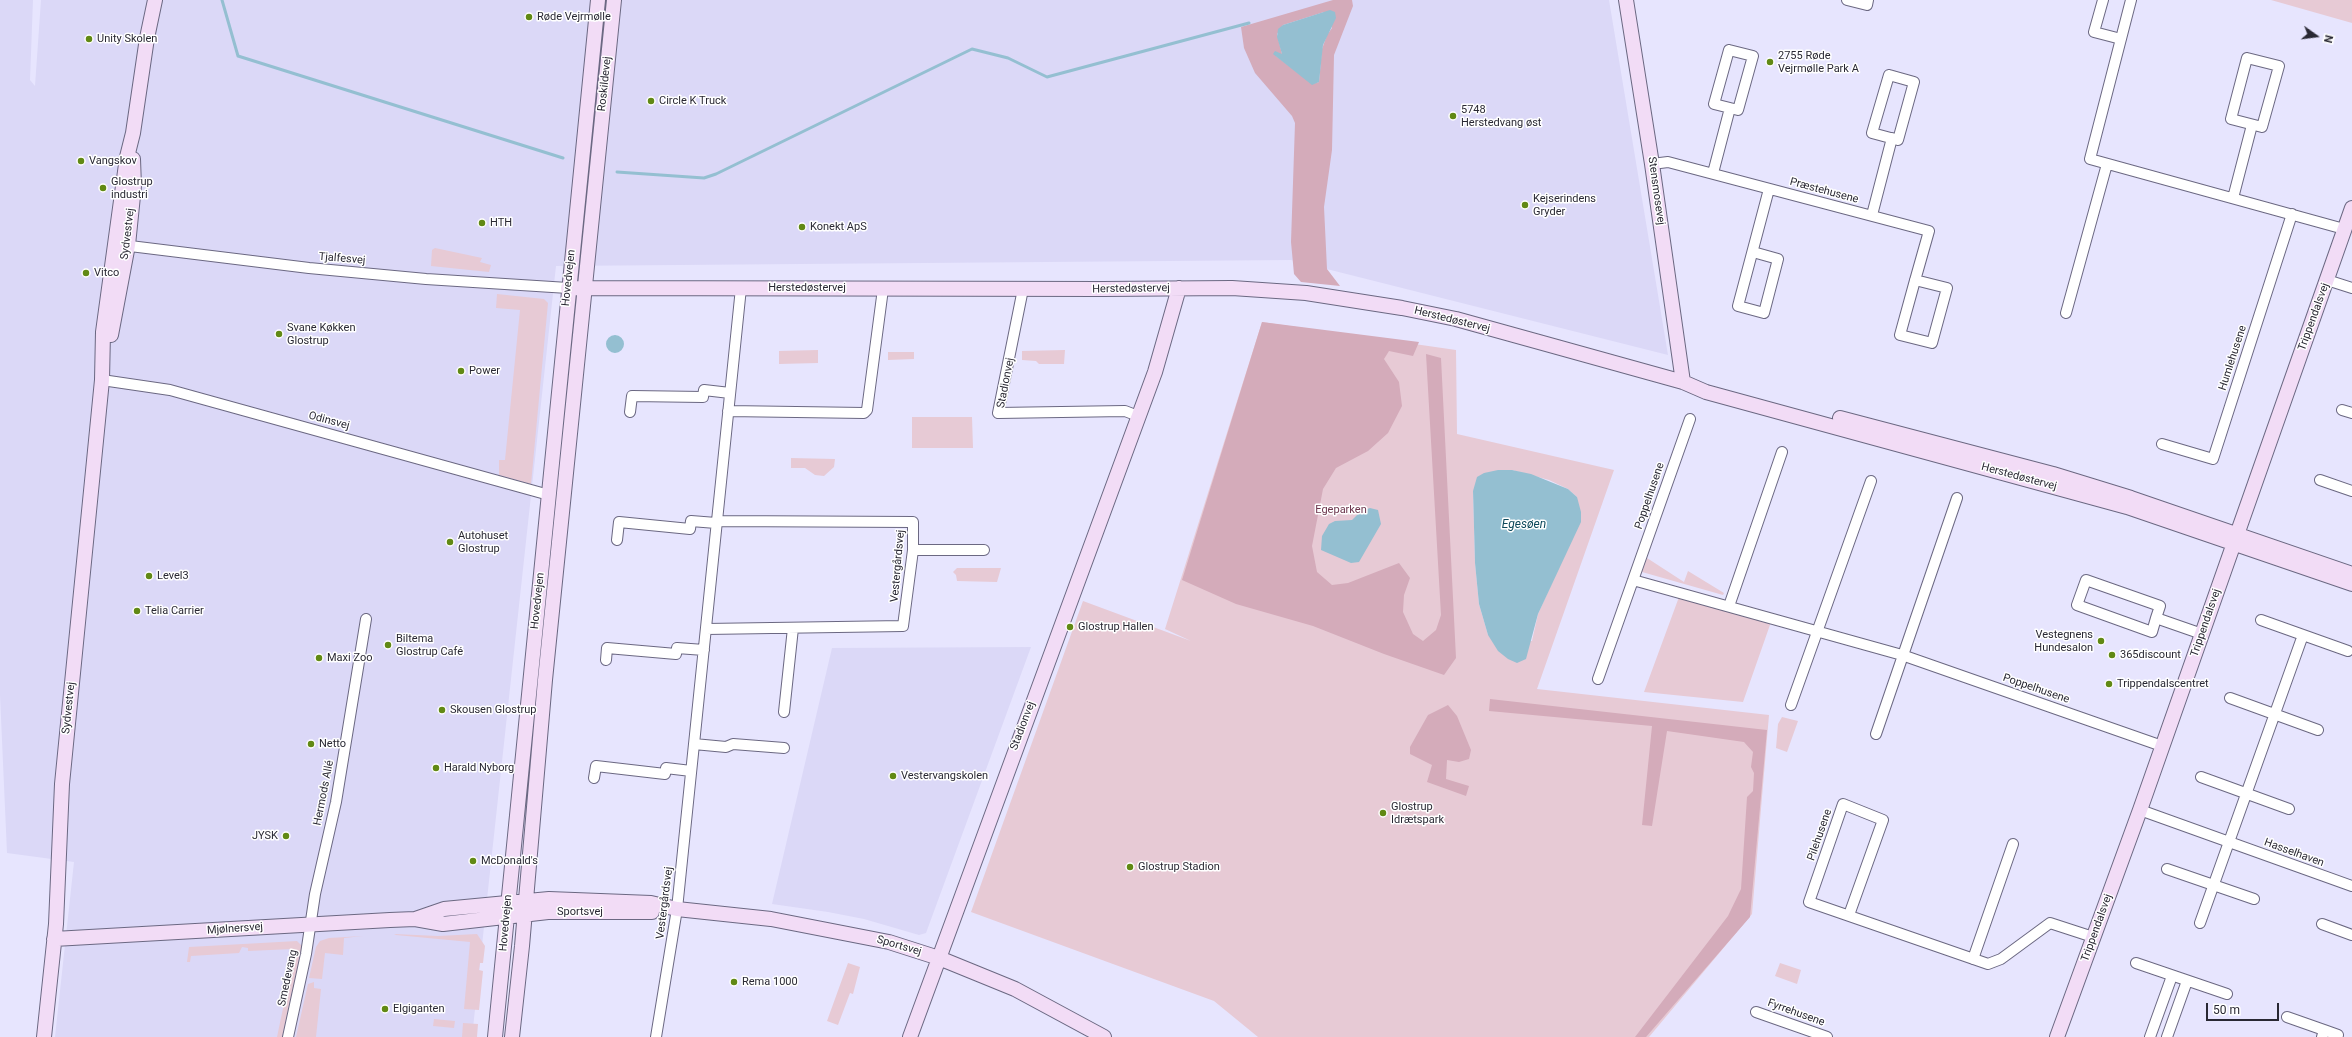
<!DOCTYPE html>
<meta charset="utf-8">
<style>
body{margin:0}
#map{position:relative;width:2352px;height:1037px;overflow:hidden;background:#e7e5fe;font-family:Roboto,sans-serif}
canvas{display:block}
.north{position:absolute;left:2296px;top:16px;width:40px;height:40px;-webkit-text-stroke:3px #fff;paint-order:stroke;rotate:104deg;font-size:11px;font-weight:700;line-height:16px;text-align:center;color:#292833}
.north::after{content:'';display:block;margin:auto;width:14px;height:18px;background:#292833;clip-path:polygon(50% 0,100% 100%,50% 72%,0 100%)}
.scale{position:absolute;left:2206px;top:1003px;width:73px;height:18px;box-sizing:border-box;border:2px solid #292833;border-top:0;padding-left:5px;font-size:12px;line-height:14px;white-space:nowrap;color:#292833;-webkit-text-stroke:3px #fff;paint-order:stroke}
</style>
<div id="map">
<canvas width="2352" height="1037"></canvas>
<div class="north">N</div>
<div class="scale">50 m</div>
</div>
<script>
const ctx = document.querySelector('canvas').getContext('2d');
ctx.lineJoin = 'round';
function fill(path, color) { ctx.fillStyle = color; ctx.fill(path, 'evenodd'); }
const toPath = rows => new Path2D(rows.map(r => 'M' + r).join(''));
function stroke(path, color, width, dash) { ctx.strokeStyle = color; ctx.lineWidth = width; ctx.lineCap = dash ? 'butt' : 'round'; ctx.setLineDash(dash || []); ctx.stroke(path); }
function drawText(font, color, halo, rows, align = 'center') {
  ctx.font = font + ' Roboto,sans-serif'; ctx.lineWidth = 3; ctx.setLineDash([]); ctx.textBaseline = 'middle'; ctx.strokeStyle = halo; ctx.fillStyle = color; for (const [text, x, y, turn = 0] of rows) {
    ctx.save(); ctx.translate(x, y); ctx.rotate((+turn || 0) * Math.PI / 180); ctx.textAlign = isNaN(turn) ? turn : align; if (halo) ctx.strokeText(text, 0, 0); ctx.fillText(text, 0, 0); ctx.restore();
  }
}
const built = toPath([
 [0,0,33,0,30,80,35,86,41,0,1609,0,1668,355,1291,260,556,266,472,1037,55,1037,74,862,7,853,0,695],
 [1031,647,926,933,919,935,864,919,828,912,772,904,832,648]
]);
const green = toPath([
 [2271,0,2352,0,2352,23],
 [435,248,482,258,480,262,491,265,489,272,431,266,432,250],
 [497,294,544,299,548,303,531,484,499,475,499,460,505,460,520,310,496,308],
 [1262,322,1456,350,1457,434,1614,470,1537,689,1769,715,1752,914,1649,1037,1258,1037,1214,1001,971,912,1083,601,1191,641,1165,629],
 [1512,470,1549,480,1568,489,1577,497,1573,536,1538,614,1532,641,1488,635,1479,604,1475,563,1473,491],
 [818,350,818,363,779,364,779,351],
 [1065,350,1064,364,1039,364,1036,361,1022,360,1022,351],
 [888,352,914,352,914,359,888,360],
 [912,417,972,417,973,448,912,448],
 [791,458,835,459,834,467,824,476,815,475,805,468,791,468],
 [1647,558,1684,582,1688,571,1724,593,1723,595,1642,572],
 [957,568,1001,568,997,582,957,581,956,575,953,572],
 [1679,597,1771,622,1743,702,1644,692],
 [1782,717,1798,721,1787,752,1776,748,1778,724],
 [394,934,438,936,477,934,485,946,483,963,480,963,479,970,483,971,479,1010,464,1009,470,942,396,935],
 [363,936,344,938,343,955,325,953,322,979,309,978,316,947,320,941,329,938],
 [297,941,302,946,282,1037,277,1037,294,956,293,949,248,951,248,948,242,947,239,953,191,956,190,962,187,962,189,947],
 [848,963,860,967,853,994,850,993,838,1025,827,1021],
 [1780,963,1801,970,1797,984,1775,976],
 [314,982,314,988,321,989,316,1037,296,1037,308,984],
 [434,1019,455,1021,454,1028,433,1026],
 [463,1023,478,1024,477,1037,462,1037]
]);
const forest = toPath([
 [1333,0,1352,0,1353,6,1334,55,1332,150,1324,207,1327,269,1340,286,1301,282,1294,274,1291,242,1295,123,1292,116,1255,73,1244,48,1241,27],
 [1324,12,1332,28,1327,35,1322,49,1319,82,1312,84,1276,56,1282,54,1277,34,1283,25],
 [1262,322,1419,342,1413,356,1389,351,1384,359,1399,382,1402,406,1388,433,1368,451,1336,468,1323,489,1312,546,1317,572,1332,585,1348,583,1399,563,1410,578,1404,595,1403,612,1413,634,1423,641,1436,630,1441,615,1426,354,1441,358,1456,658,1444,675,1384,654,1313,626,1236,604,1182,580],
 [1490,699,1767,730,1750,917,1646,1037,1635,1037,1728,916,1741,889,1747,797,1753,791,1754,773,1751,767,1753,752,1744,742,1667,731,1652,826,1642,825,1652,726,1489,711],
 [1448,705,1457,716,1471,750,1469,759,1459,762,1447,760,1446,779,1469,786,1466,796,1427,782,1432,765,1410,754,1410,747,1428,715]
]);
const water = toPath([
 [1330,10,1335,12,1336,18,1323,45,1319,82,1312,85,1273,54,1275,51,1282,54,1277,37,1278,29,1283,25],
 '606 344a9 9 0 1 1 18 0a9 9 0 1 1-18 0Z',
 [1498,470,1512,470,1531,474,1568,489,1577,497,1581,512,1581,522,1538,614,1526,659,1517,663,1508,659,1498,651,1488,635,1479,604,1475,563,1473,491,1477,477,1484,473],
 [1370,508,1378,510,1381,524,1359,562,1351,563,1321,550,1322,536,1329,524,1335,521,1352,520,1361,511]
]);
const stream = toPath([
 [222,0,238,56,563,158],
 [617,172,704,178,716,174,972,49,1008,58,1047,77,1249,23]
]);
const street = toPath([
 [1847,0,1867,5,1868,0],
 [2103,0,2094,32,2121,39],
 [2131,0,2090,159,2344,229],
 [1729,50,1753,56,1738,110,1714,104,1729,50],
 [2247,58,2279,66,2262,127,2231,119,2247,58],
 [1889,75,1914,82,1898,140,1872,133,1889,75],
 [1652,164,1668,162,1929,231,1914,284,1900,335,1932,343,1947,288,1915,280],
 [1713,173,1730,108],
 [2233,198,2252,125],
 [1872,215,1892,138],
 [122,245,309,268,426,279,568,288],
 [1753,252,1778,259,1764,313,1738,306,1769,189],
 [2327,280,2352,288],
 [1023,289,998,413,1125,411,1138,416],
 [2066,313,2107,164],
 [102,380,170,390,549,495],
 [2342,410,2352,413],
 [728,411,864,413,867,410,883,289],
 [630,412,632,396,703,397,704,390,730,393],
 [2162,444,2213,459,2292,214],
 [2320,480,2352,491],
 [617,540,619,522,690,529,691,521,716,523],
 [913,550,984,550],
 [1633,580,1902,655,2162,746],
 [1729,606,1782,452],
 [2156,618,2152,632,2077,605,2086,580,2160,606,2156,618,2202,634],
 [2261,620,2348,651],
 [706,629,903,626,913,550,913,522,716,521],
 [606,660,607,648,676,654,677,648,704,650],
 [1598,679,1690,419],
 [2230,698,2318,730],
 [1791,705,1871,481],
 [784,712,793,628],
 [1876,734,1957,498],
 [694,744,726,747,733,744,784,748],
 [2201,777,2289,809],
 [594,778,596,766,665,774,666,768,691,771],
 [2140,810,2352,886],
 [2167,869,2254,899],
 [1849,915,1883,820,1843,804,1809,902,1988,964,2001,959,2050,923,2093,937],
 [2200,923,2303,635],
 [2322,924,2352,935],
 [1973,959,2013,844],
 [2136,963,2227,994],
 [1756,1012,1827,1037],
 [2287,1017,2324,1030],
 [288,1037,306,954,315,894,336,802,366,619],
 [656,1037,677,909,741,288],
 [2150,1037,2172,976],
 [2167,1037,2187,981],
 [2322,1037,2324,1030,2338,1035,2337,1037]
]);
const secondary = toPath([
 [1626,0,1652,164,1683,382],
 [568,288,1102,289,1232,288,1306,293,1402,308,1456,319,1557,347,1683,382,1706,392,2127,507,2352,584],
 [111,335,128,245,134,186,133,159],
 [1840,418,2053,474,2131,498,2352,574],
 [415,919,444,909,549,899,651,903,677,909,771,919,889,942,939,958,1015,989,1104,1037],
 [54,939,390,920,415,919,443,924,548,912,652,912],
 [44,1037,56,924,62,784,102,380,103,332,127,157,133,133,147,38,155,0],
 [495,1037,598,0],
 [512,1037,522,946,545,680,614,0],
 [910,1037,1155,372,1179,288],
 [2057,1037,2140,810,2352,208]
]);
const markers = [
 [529,17,4,"#618914"],
 [89,39,4,"#618914"],
 [1770,62,4,"#618914"],
 [651,101,4,"#618914"],
 [1453,116,4,"#618914"],
 [81,161,4,"#618914"],
 [103,188,4,"#618914"],
 [1525,205,4,"#618914"],
 [482,223,4,"#618914"],
 [802,227,4,"#618914"],
 [86,273,4,"#618914"],
 [279,334,4,"#618914"],
 [461,371,4,"#618914"],
 [450,542,4,"#618914"],
 [149,576,4,"#618914"],
 [137,611,4,"#618914"],
 [1070,627,4,"#618914"],
 [2101,641,4,"#618914"],
 [388,645,4,"#618914"],
 [2112,655,4,"#618914"],
 [319,658,4,"#618914"],
 [2109,684,4,"#618914"],
 [442,710,4,"#618914"],
 [311,744,4,"#618914"],
 [436,768,4,"#618914"],
 [893,776,4,"#618914"],
 [1383,813,4,"#618914"],
 [286,836,4,"#618914"],
 [473,861,4,"#618914"],
 [1130,867,4,"#618914"],
 [734,982,4,"#618914"],
 [385,1009,4,"#618914"]
];
const poiNames = [
 ["Røde Vejrmølle",537,17],
 ["Unity Skolen",97,39],
 ["2755 Røde",1778,56],
 ["Vejrmølle Park A",1778,69],
 ["Circle K Truck",659,101],
 ["5748",1461,110],
 ["Herstedvang øst",1461,123],
 ["Vangskov",89,161],
 ["Glostrup",111,182],
 ["industri",111,195],
 ["Kejserindens",1533,199],
 ["Gryder",1533,212],
 ["HTH",490,223],
 ["Konekt ApS",810,227],
 ["Vitco",94,273],
 ["Svane Køkken",287,328],
 ["Glostrup",287,341],
 ["Power",469,371],
 ["Autohuset",458,536],
 ["Glostrup",458,549],
 ["Level3",157,576],
 ["Telia Carrier",145,611],
 ["Glostrup Hallen",1078,627],
 ["Vestegnens",2093,635,"right"],
 ["Hundesalon",2093,648,"right"],
 ["Biltema",396,639],
 ["Glostrup Café",396,652],
 ["365discount",2120,655],
 ["Maxi Zoo",327,658],
 ["Trippendalscentret",2117,684],
 ["Skousen Glostrup",450,710],
 ["Netto",319,744],
 ["Harald Nyborg",444,768],
 ["Vestervangskolen",901,776],
 ["Glostrup",1391,807],
 ["Idrætspark",1391,820],
 ["JYSK",278,836,"right"],
 ["McDonald's",481,861],
 ["Glostrup Stadion",1138,867],
 ["Rema 1000",742,982],
 ["Elgiganten",393,1009]
];
const streetNames = [
 ["Roskildevej",605,84,-84],
 ["Stensmosevej",1656,191,82],
 ["Præstehusene",1824,191,15],
 ["Sydvestvej",128,234,-83],
 ["Tjalfesvej",342,259,5],
 ["Hovedvejen",569,278,-84],
 ["Herstedøstervej",807,288],
 ["Herstedøstervej",1131,289,-1],
 ["Trippendalsvej",2314,317,-70],
 ["Herstedøstervej",1452,320,14],
 ["Humlehusene",2233,358,-72],
 ["Stadionvej",1006,383,-79],
 ["Odinsvej",329,421,15],
 ["Herstedøstervej",2019,477,15],
 ["Poppelhusene",1650,496,-71],
 ["Vestergårdsvej",898,566,-85],
 ["Hovedvejen",538,601,-84],
 ["Trippendalsvej",2206,623,-71],
 ["Poppelhusene",2036,689,19],
 ["Sydvestvej",69,708,-84],
 ["Stadionvej",1023,726,-69],
 ["Hermods Allé",324,793,-79],
 ["Pilehusene",1820,835,-71],
 ["Hasselhaven",2294,853,20],
 ["Vestergårdsvej",665,903,-83],
 ["Sportsvej",580,912],
 ["Hovedvejen",506,923,-85],
 ["Trippendalsvej",2097,928,-70],
 ["Mjølnersvej",235,929,-4],
 ["Sportsvej",899,946,16],
 ["Smedevang",288,978,-78],
 ["Fyrrehusene",1796,1013,20]
];
const parkNames = [
 ["Egeparken",1341,510]
];
const waterNames = [
 ["Egesøen",1524,525]
];
fill(built, '#dbd8f7');
fill(green, '#e7cad5');
fill(forest, '#d4abba');
fill(water, '#94bfd1');
stroke(stream, '#94bfd1', 3);
stroke(street, '#6b6882', 12);
stroke(secondary, '#6b6882', 16);
stroke(street, '#fff', 10);
stroke(secondary, '#f2dcf6', 14);
for (const [x, y, r, color] of markers) { const dot = new Path2D(); dot.arc(x, y, r, 0, 2 * Math.PI); ctx.fillStyle = color; ctx.fill(dot); stroke(dot, '#fff', 1.5); }
drawText('11px', '#292833', '#fff', poiNames, 'left');
drawText('11px', '#292833', '#fff', streetNames);
drawText('11px', '#6d374e', '#fff', parkNames);
drawText('italic 12px', '#0c485b', '#fff', waterNames);
</script>
